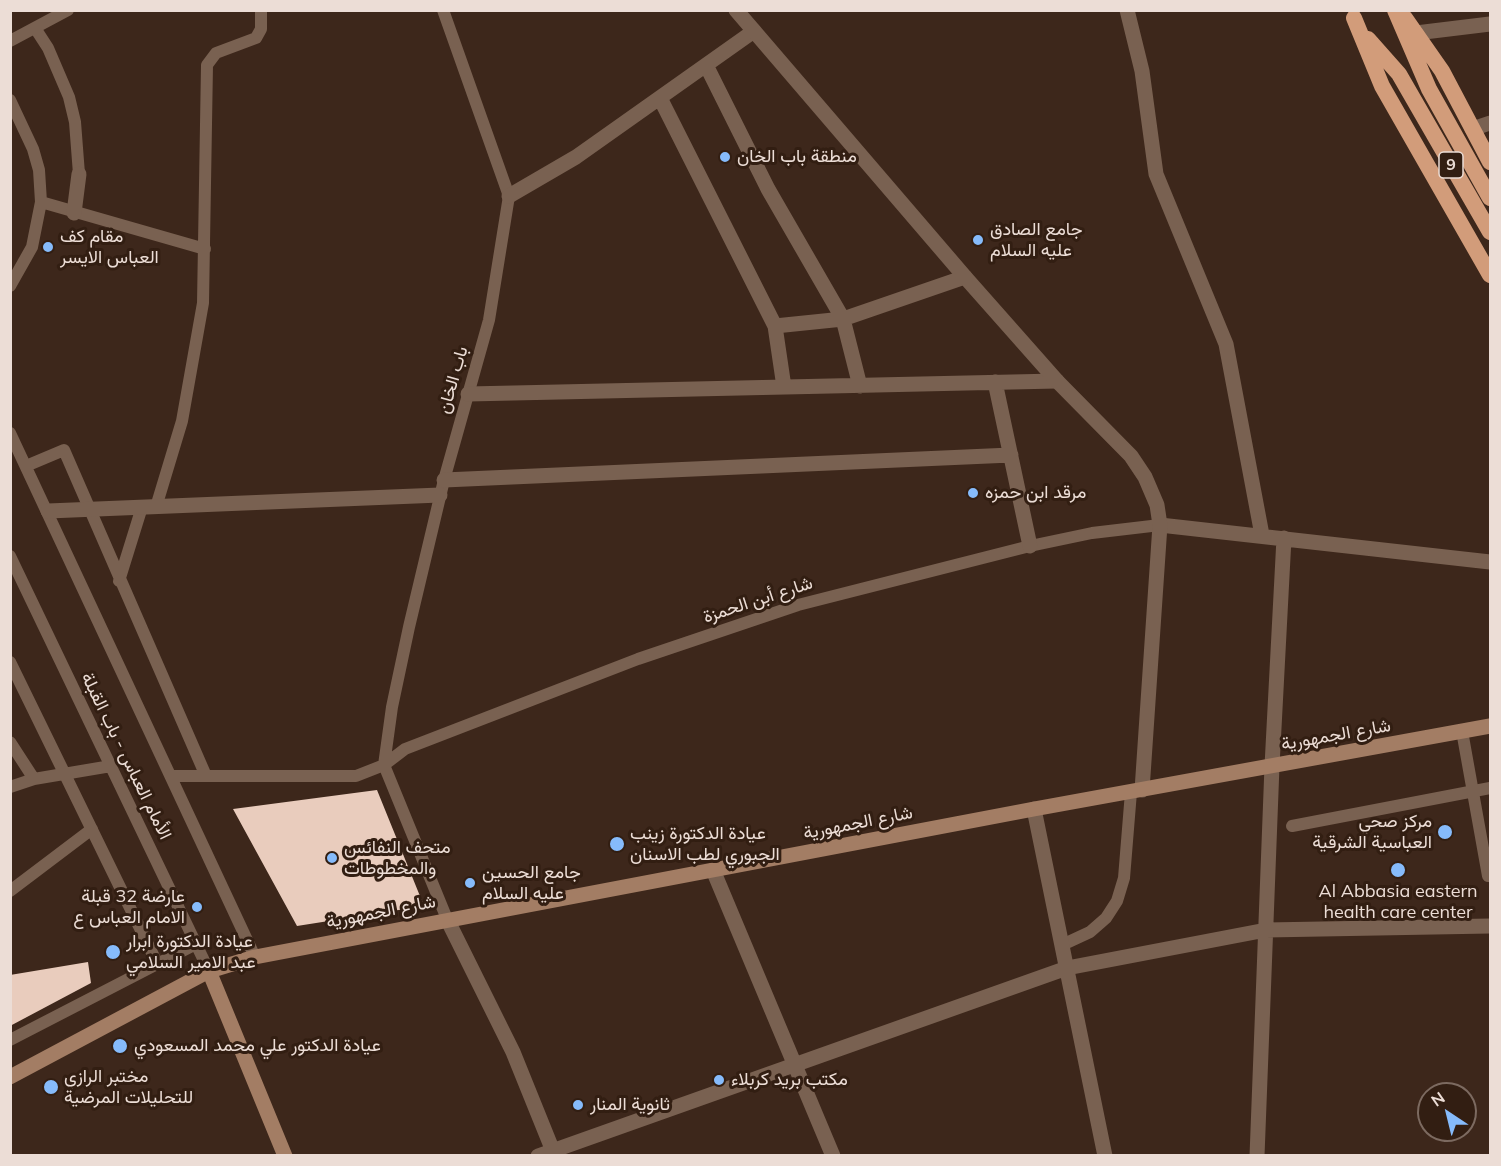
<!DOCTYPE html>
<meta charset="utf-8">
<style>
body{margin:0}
#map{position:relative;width:1501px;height:1166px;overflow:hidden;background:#3d271b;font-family:Mulish,sans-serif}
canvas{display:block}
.frame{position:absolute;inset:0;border:12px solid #ecddd6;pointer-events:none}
.north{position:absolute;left:1417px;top:1082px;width:60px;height:60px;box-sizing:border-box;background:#321e12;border:2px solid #7c6a60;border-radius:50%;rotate:325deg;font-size:16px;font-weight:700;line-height:24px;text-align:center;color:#ecddd6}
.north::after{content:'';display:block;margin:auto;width:21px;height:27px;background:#86bbfb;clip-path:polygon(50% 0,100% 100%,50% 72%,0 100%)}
</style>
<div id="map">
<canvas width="1501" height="1166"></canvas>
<div class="frame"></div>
<div class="north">N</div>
</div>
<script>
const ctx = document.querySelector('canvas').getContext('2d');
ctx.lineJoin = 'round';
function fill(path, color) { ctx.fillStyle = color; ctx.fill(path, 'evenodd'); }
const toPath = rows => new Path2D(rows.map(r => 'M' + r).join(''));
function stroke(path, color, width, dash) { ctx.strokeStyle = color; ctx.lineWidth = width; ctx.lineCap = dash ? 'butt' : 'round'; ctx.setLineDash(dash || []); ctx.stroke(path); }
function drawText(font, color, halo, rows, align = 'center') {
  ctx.font = font + ' Mulish,Vazirmatn,sans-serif'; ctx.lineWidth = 6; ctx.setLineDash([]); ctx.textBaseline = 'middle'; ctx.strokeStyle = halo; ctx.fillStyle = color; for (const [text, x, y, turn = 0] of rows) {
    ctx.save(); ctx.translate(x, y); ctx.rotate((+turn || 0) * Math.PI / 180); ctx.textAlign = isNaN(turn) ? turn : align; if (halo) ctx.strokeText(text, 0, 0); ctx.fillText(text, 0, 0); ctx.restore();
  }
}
const building = toPath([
 [377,790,424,906,297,926,233,809],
 [88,962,91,983,10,1026,10,975]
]);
const pedestrian = toPath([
 [443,10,509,196,489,320,444,480,409,627,392,707,384,765,447,919],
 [35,28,48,48,69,97,75,122,79,174],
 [10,41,68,10],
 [10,100,33,149,39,170,41,202,32,247,10,286],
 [41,202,205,249],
 [10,433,255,957],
 [26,466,64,450,206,776],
 [156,507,182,421,203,303,207,65,216,53,256,38,261,29,261,10],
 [10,556,209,971],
 [119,581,142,507],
 [10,662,158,965],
 [1462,731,1488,876],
 [10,742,34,779],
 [171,776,356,776,384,765,405,749,638,659,798,605,1030,546,1092,533,1160,525],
 [10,787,34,779,111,766],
 [1292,826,1490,788],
 [10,891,92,829],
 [1062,945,1090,932,1106,918,1117,901,1124,878,1131,792],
 [10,1040,196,944]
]);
const minor = toPath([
 [1127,10,1142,71,1156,174,1226,344,1262,535],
 [1416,33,1490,24],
 [706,65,768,189,843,319,860,386],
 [660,98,775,326,784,387],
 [1472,129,1490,123],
 [509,196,576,157,754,31],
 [74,213,79,174],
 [775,326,843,319,965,277],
 [995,382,1030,546],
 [468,394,1057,381],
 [444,480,1011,455],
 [48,511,440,495],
 [1160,525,1490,562],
 [1034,809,1105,1156],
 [713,870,833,1156],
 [447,919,513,1052,555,1156],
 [538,1156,1067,968,1266,930,1490,926],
 [1257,1156,1272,766,1284,538]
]);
const tertiary = toPath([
 [736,10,965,277,1057,381,1131,456,1145,477,1157,505,1160,525,1142,790]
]);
const secondary = toPath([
 [209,971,285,1156],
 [10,1077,209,971,255,957,1034,809,1490,726]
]);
const trunk = toPath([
 [1395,10,1429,89,1490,198],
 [1354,18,1382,86,1490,275],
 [1405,18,1442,71,1490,162],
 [1368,39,1399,74,1490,232]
]);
const markers = [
 [725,157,6,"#86bbfb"],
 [978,240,6,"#86bbfb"],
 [48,247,6,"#86bbfb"],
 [973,493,6,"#86bbfb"],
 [1445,832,8,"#86bbfb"],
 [617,844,8,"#86bbfb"],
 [332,858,6,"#86bbfb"],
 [1398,870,8,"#86bbfb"],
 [470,883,6,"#86bbfb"],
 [197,907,6,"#86bbfb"],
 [113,952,8,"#86bbfb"],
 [120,1046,8,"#86bbfb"],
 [719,1080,6,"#86bbfb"],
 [51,1087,8,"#86bbfb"],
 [578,1105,6,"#86bbfb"]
];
const shields = [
 [1451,165,24]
];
const shieldNames = [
 ["9",1451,165]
];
const poiNames = [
 ["منطقة باب الخان",737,157],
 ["جامع الصادق",990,230],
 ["عليه السلام",990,251],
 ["مقام كف",60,237],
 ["العباس الايسر",60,258],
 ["مرقد ابن حمزه",985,493],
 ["مركز صحي",1432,822,"right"],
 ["العباسية الشرقية",1432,843,"right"],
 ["عيادة الدكتورة زينب",630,834],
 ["الجبوري لطب الاسنان",630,855],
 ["متحف النفائس",344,848],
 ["والمخطوطات",344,869],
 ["جامع الحسين",482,873],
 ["عليه السلام",482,894],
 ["Al Abbasia eastern",1398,892,"center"],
 ["health care center",1398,913,"center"],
 ["عارضة 32 قبلة",185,897,"right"],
 ["الامام العباس ع",185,918,"right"],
 ["عيادة الدكتورة ابرار",126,942],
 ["عبد الامير السلامي",126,963],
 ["عيادة الدكتور علي محمد المسعودي",134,1046],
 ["مختبر الرازي",64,1077],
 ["للتحليلات المرضية",64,1098],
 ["مكتب بريد كربلاء",731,1080],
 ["ثانوية المنار",590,1105]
];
const streetNames = [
 ["باب الخان",453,380,-74],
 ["شارع أبن الحمزة",758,600,-18],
 ["شارع الجمهورية",1336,735,-10],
 ["الأمام العباس - باب القبلة",126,756,64],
 ["شارع الجمهورية",858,823,-11],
 ["شارع الجمهورية",381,912,-11]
];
fill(building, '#e9ccbd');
stroke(pedestrian, '#796151', 12);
stroke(minor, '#796151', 15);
stroke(tertiary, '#796151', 15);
stroke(secondary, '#a37d64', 15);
stroke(trunk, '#d29c7a', 16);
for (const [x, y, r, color] of markers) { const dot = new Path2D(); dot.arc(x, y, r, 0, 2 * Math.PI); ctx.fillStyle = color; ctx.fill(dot); stroke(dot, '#321e12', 2); }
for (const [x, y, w] of shields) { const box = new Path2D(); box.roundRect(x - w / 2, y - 13, w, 26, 4.5); ctx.fillStyle = '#321e12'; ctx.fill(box); stroke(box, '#ecddd6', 1.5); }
drawText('bold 16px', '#ecddd6', null, shieldNames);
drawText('18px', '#ecddd6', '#321e12', poiNames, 'left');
drawText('18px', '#ecddd6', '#321e12', streetNames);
</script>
